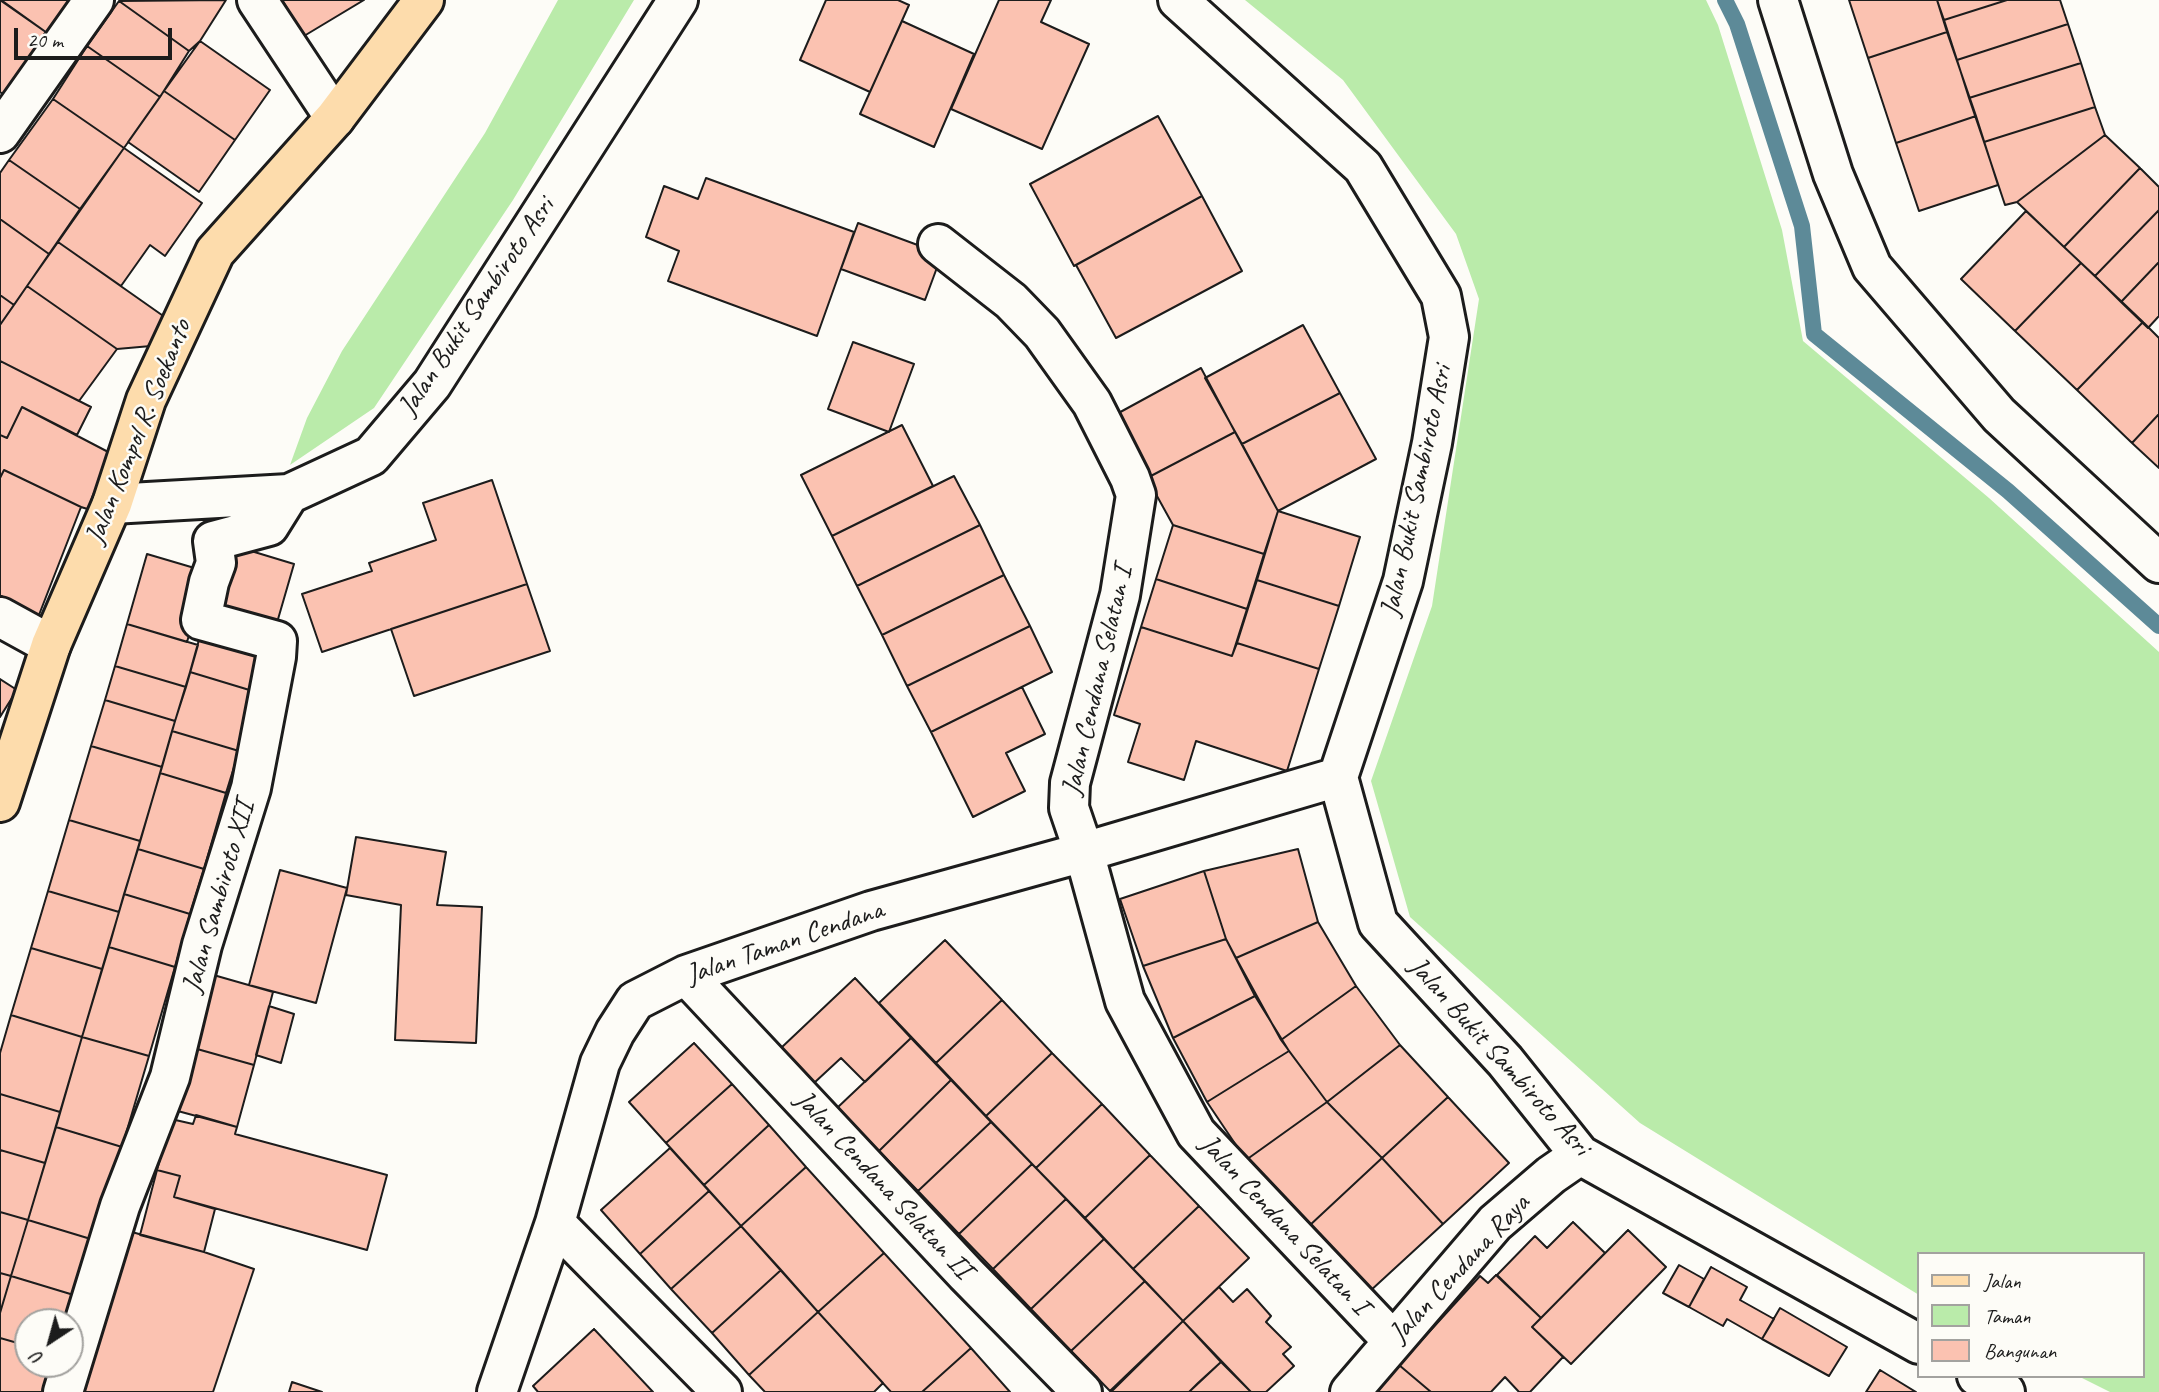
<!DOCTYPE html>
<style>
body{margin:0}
#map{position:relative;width:2159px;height:1392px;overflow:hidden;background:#fdfcf7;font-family:Caveat,sans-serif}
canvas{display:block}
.legend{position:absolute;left:1917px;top:1252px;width:228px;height:126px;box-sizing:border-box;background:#fdfcf7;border:2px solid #a3a29f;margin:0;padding:9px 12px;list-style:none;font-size:21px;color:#1c1c1c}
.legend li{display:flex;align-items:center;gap:14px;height:35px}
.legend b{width:35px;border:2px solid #a3a29f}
.north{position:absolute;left:14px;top:1308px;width:70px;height:70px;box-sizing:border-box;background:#fdfcf7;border:2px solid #a3a29f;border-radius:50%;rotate:216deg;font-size:19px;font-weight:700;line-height:28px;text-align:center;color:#1c1c1c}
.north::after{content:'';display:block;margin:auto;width:24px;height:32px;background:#1c1c1c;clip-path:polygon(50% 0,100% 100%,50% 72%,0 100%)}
.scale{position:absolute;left:14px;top:28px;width:158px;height:32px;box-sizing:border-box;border:4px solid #1c1c1c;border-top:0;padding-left:9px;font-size:21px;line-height:24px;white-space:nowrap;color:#1c1c1c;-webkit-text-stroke:5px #fdfcf7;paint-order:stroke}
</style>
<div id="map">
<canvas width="2159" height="1392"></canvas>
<ul class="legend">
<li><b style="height:9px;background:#fddcac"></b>Jalan</li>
<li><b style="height:19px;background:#baebaa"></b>Taman</li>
<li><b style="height:19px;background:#fbc2b1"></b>Bangunan</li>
</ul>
<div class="north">U</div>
<div class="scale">20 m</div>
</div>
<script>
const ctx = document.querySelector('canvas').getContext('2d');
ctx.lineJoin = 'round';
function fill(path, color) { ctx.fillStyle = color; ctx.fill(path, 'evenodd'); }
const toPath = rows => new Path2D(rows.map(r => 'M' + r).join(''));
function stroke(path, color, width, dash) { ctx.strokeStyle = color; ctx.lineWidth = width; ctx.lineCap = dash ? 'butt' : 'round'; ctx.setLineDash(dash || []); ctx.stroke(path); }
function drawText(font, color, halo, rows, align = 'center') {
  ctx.font = font + ' Caveat,sans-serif'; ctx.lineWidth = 5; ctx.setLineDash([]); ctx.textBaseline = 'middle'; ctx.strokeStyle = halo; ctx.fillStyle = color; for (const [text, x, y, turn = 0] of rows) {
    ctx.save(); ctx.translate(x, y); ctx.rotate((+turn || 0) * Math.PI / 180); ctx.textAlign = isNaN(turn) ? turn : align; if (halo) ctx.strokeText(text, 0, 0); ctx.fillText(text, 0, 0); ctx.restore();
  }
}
const green = toPath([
 [558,0,634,0,513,200,374,408,290,465,307,418,342,351,485,133],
 [1245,0,1706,0,1718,25,1782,230,1803,341,1989,498,2159,652,2159,1392,2110,1392,2078,1376,2143,1376,2143,1254,1919,1254,1919,1295,1640,1123,1410,917,1371,781,1432,606,1479,299,1456,234,1343,80]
]);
const stream = toPath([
 [1725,0,1737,24,1802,226,1814,334,2008,491,2159,626]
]);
const building = toPath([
 [0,0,50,35,7,97,0,92,0,0],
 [1,0,74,0,50,35,1,0],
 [226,0,200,41,189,51,119,1,226,0],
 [282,0,364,0,304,36,282,0],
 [826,0,898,0,909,5,870,92,800,60,826,0],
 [999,0,1051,0,1041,22,1089,44,1042,149,951,109,999,0],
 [1849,0,1937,0,1947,32,1868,58,1849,0],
 [1937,0,2007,0,1944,20,1937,0],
 [2007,0,2060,0,2068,24,1957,60,1944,20,2007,0],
 [119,1,189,51,160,97,87,46,119,1],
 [902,21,974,54,934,147,860,114,902,21],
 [2068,24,2081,63,1969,98,1957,60,2068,24],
 [1947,32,1976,116,1896,143,1868,58,1947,32],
 [200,41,270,90,235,140,164,91,200,41],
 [87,46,160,97,124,148,53,99,87,46],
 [2081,63,2095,107,1984,142,1969,98,2081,63],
 [164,91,235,140,199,192,128,142,164,91],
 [53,99,124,148,80,209,9,160,53,99],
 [2095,107,2105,135,2017,202,2005,205,1984,142,2095,107],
 [1158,116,1202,196,1074,266,1030,184,1158,116],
 [1976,116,1998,185,1919,211,1896,143,1976,116],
 [2105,135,2140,168,2064,247,2017,202,2105,135],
 [124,148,202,203,165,256,150,245,121,286,58,242,124,148],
 [9,160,80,209,49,254,0,219,0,173,9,160],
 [2140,168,2159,187,2159,210,2095,276,2064,247,2140,168],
 [706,178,854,232,817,336,668,281,679,251,646,237,664,186,698,199,706,178],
 [1202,196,1242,271,1116,338,1076,265,1202,196],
 [2159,210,2159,262,2121,302,2095,276,2159,210],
 [2026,211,2081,263,2015,331,1961,279,2026,211],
 [0,219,49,254,14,305,0,295,0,219],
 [858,223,942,254,925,300,841,269,858,223],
 [58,242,169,320,151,346,117,349,27,286,58,242],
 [2159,262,2159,316,2148,328,2121,302,2159,262],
 [2081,263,2143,322,2077,390,2015,331,2081,263],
 [27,286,117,349,79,401,0,361,0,325,27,286],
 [0,295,14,305,0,325,0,295],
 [2143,322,2159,338,2159,414,2132,443,2077,390,2143,322],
 [1303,325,1340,393,1242,444,1205,378,1303,325],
 [853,342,914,364,889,432,828,409,853,342],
 [0,361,91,407,77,435,22,407,7,438,0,435,0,361],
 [1201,368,1235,432,1147,478,1113,416,1201,368],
 [1340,393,1376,459,1278,511,1242,444,1340,393],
 [22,407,114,455,94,511,81,507,4,470,0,478,0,435,7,438,22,407],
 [2159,414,2159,468,2132,443,2159,414],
 [902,425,933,486,832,536,801,475,902,425],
 [1235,432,1278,511,1264,554,1173,525,1147,478,1235,432],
 [4,470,81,507,37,620,0,595,0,478,4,470],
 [954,476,980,525,857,586,832,536,954,476],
 [492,480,527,584,322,652,302,594,372,571,369,563,436,540,423,503,492,480],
 [1278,511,1360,537,1339,606,1257,580,1278,511],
 [980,525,1004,575,882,635,857,586,980,525],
 [1173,525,1264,554,1247,609,1156,579,1173,525],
 [228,544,294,564,274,633,207,613,228,544],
 [147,554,208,572,187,642,127,624,147,554],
 [1004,575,1030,626,907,686,882,635,1004,575],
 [1156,579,1247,609,1232,656,1141,627,1156,579],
 [1257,580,1339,606,1319,669,1237,643,1257,580],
 [527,584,550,651,414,696,391,629,527,584],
 [127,624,198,645,186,687,115,666,127,624],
 [1030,626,1052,672,931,732,907,686,1030,626],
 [1141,627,1232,656,1237,643,1319,669,1287,771,1196,741,1184,780,1128,762,1140,724,1114,715,1141,627],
 [202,629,269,649,256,692,190,672,202,629],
 [115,666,186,687,175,721,105,700,115,666],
 [190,672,256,692,239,751,172,731,190,672],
 [0,679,17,690,0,717,0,679],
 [1022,687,1045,734,1006,753,1025,791,973,817,931,732,1022,687],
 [105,700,175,721,162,767,91,746,105,700],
 [172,731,239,751,226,793,160,773,172,731],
 [91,746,162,767,140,841,69,820,91,746],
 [160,773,226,793,204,869,138,849,160,773],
 [69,820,140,841,119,912,48,891,69,820],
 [356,837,446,852,437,905,482,907,476,1043,395,1040,401,905,346,895,356,837],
 [138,849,204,869,190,914,124,894,138,849],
 [1298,849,1318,922,1236,958,1226,939,1204,871,1298,849],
 [280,870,347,888,316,1003,249,985,280,870],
 [1204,871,1226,939,1143,966,1120,899,1204,871],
 [48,891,119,912,102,969,31,948,48,891],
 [124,894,190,914,175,967,109,947,124,894],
 [1318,922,1356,986,1281,1040,1236,958,1318,922],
 [1226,939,1255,996,1173,1038,1143,966,1226,939],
 [945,940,1002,1000,936,1063,879,1003,945,940],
 [109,947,175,967,149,1056,82,1037,109,947],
 [31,948,102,969,82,1037,11,1015,31,948],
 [210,974,273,992,254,1065,190,1047,210,974],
 [855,978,911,1038,865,1082,841,1058,814,1083,781,1048,855,978],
 [1356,986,1400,1045,1327,1102,1281,1040,1356,986],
 [1255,996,1289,1051,1207,1102,1173,1038,1255,996],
 [1002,1000,1052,1053,986,1116,936,1063,1002,1000],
 [269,1006,294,1014,281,1063,256,1055,269,1006],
 [11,1015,82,1037,60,1112,0,1094,0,1053,11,1015],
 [82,1037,149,1056,122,1147,56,1127,82,1037],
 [911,1038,951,1080,879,1151,837,1108,911,1038],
 [694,1043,732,1084,666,1143,629,1102,694,1043],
 [1400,1045,1448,1097,1382,1158,1327,1102,1400,1045],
 [190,1047,254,1065,237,1127,174,1110,190,1047],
 [1289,1051,1327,1102,1246,1160,1207,1102,1289,1051],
 [1052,1053,1102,1104,1036,1168,986,1116,1052,1053],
 [951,1080,991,1122,918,1191,879,1151,951,1080],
 [732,1084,769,1125,704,1185,666,1143,732,1084],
 [0,1094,60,1112,45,1163,0,1150,0,1094],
 [1448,1097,1509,1163,1443,1224,1382,1158,1448,1097],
 [1327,1102,1382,1158,1309,1226,1246,1160,1327,1102],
 [1102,1104,1150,1155,1085,1218,1036,1168,1102,1104],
 [196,1115,237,1127,235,1134,387,1175,367,1250,174,1197,180,1176,157,1170,171,1119,193,1124,196,1115],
 [991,1122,1032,1164,959,1234,918,1191,991,1122],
 [769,1125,806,1167,741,1226,704,1185,769,1125],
 [56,1127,122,1147,94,1240,28,1220,56,1127],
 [670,1148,709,1191,640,1254,601,1210,670,1148],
 [0,1150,45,1163,28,1220,0,1212,0,1150],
 [1150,1155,1199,1206,1133,1269,1085,1218,1150,1155],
 [1382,1158,1443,1224,1369,1292,1309,1226,1382,1158],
 [1032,1164,1066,1199,993,1269,959,1234,1032,1164],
 [806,1167,884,1253,818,1312,741,1226,806,1167],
 [157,1170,180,1176,174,1197,215,1209,204,1252,140,1235,157,1170],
 [709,1191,741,1226,671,1289,640,1254,709,1191],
 [1066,1199,1104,1239,1031,1309,993,1269,1066,1199],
 [1199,1206,1249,1258,1183,1321,1133,1269,1199,1206],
 [0,1212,28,1220,11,1276,0,1273,0,1212],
 [28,1220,94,1240,77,1296,11,1276,28,1220],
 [1573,1222,1605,1253,1541,1318,1497,1275,1535,1236,1547,1248,1573,1222],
 [741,1226,781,1270,712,1333,671,1289,741,1226],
 [121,1229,204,1252,254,1269,213,1392,74,1392,121,1229],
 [1628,1230,1666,1267,1571,1364,1532,1327,1628,1230],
 [1104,1239,1145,1281,1071,1351,1031,1309,1104,1239],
 [884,1253,971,1348,922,1392,891,1392,818,1312,884,1253],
 [1679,1265,1704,1279,1689,1307,1663,1293,1679,1265],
 [1711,1267,1747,1287,1740,1300,1774,1319,1762,1339,1727,1319,1723,1326,1689,1307,1711,1267],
 [781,1270,818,1312,749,1375,712,1333,781,1270],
 [0,1273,11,1276,0,1313,0,1273],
 [1496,1275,1541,1318,1532,1327,1563,1357,1530,1392,1519,1392,1505,1377,1491,1392,1431,1392,1399,1365,1480,1276,1488,1283,1496,1275],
 [11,1276,77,1296,70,1322,28,1322,28,1346,0,1338,0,1313,11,1276],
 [1145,1281,1183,1321,1110,1391,1071,1351,1145,1281],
 [1219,1287,1233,1302,1247,1289,1271,1316,1266,1322,1291,1347,1283,1354,1294,1366,1266,1392,1251,1392,1183,1321,1219,1287],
 [1780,1308,1847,1347,1829,1376,1762,1339,1780,1308],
 [818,1312,883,1383,874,1392,765,1392,749,1375,818,1312],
 [1183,1321,1221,1362,1189,1392,1111,1392,1183,1321],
 [594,1329,653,1392,538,1392,533,1386,594,1329],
 [0,1338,28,1346,28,1364,58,1364,50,1392,0,1392,0,1338],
 [971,1348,1010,1392,922,1392,971,1348],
 [1221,1362,1251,1392,1189,1392,1198,1383,1221,1362],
 [1399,1365,1431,1392,1376,1392,1399,1365],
 [1880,1370,1916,1392,1866,1392,1880,1370],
 [292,1382,322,1392,289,1392,292,1382]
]);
const minor = toPath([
 [257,0,335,118],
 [1178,0,1363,167,1441,296,1449,337,1432,443,1403,581,1338,777,1378,923,1505,1061,1580,1155,1919,1344],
 [1778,0,1833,174,1872,267,1999,415,2159,563],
 [0,133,94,0],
 [938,244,1011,301,1042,333,1092,403,1130,478,1136,495,1120,595,1070,783,1069,808,1084,852,1125,1001,1196,1133,1392,1340],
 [112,504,289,494,371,456,432,384,678,0],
 [0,617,51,645],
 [686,975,966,1274,1082,1392],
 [555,1223,722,1392],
 [1977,1376,2005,1392],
 [63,1392,120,1206,170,1077,202,945,251,788,276,657,277,641,201,620,209,582,216,563,213,541,269,526,289,494],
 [497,1392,555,1223,600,1063,615,1032,635,1001,686,975,871,911,1084,852,1338,777],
 [1350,1392,1495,1223,1551,1175,1580,1155]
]);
const major = toPath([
 [0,802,51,645,112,504,146,400,215,252,335,118,424,0]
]);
const streetNames = [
 ["Jalan Bukit Sambiroto Asri",477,307,-56],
 ["Jalan Kompol R. Soekanto",139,432,-68],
 ["Jalan Bukit Sambiroto Asri",1417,491,-78],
 ["Jalan Cendana Selatan I",1098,681,-77],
 ["Jalan Sambiroto XII",219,897,-74],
 ["Jalan Taman Cendana",785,943,-19],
 ["Jalan Bukit Sambiroto Asri",1499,1057,48],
 ["Jalan Cendana Selatan II",883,1185,47],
 ["Jalan Cendana Selatan I",1284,1225,47],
 ["Jalan Cendana Raya",1460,1269,-47]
];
fill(green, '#baebaa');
stroke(stream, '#5d8a98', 16);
fill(building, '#fbc2b1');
stroke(building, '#1c1c1c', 2);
stroke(minor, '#1c1c1c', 44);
stroke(major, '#1c1c1c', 44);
stroke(minor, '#fdfcf7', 38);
stroke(major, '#fddcac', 38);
drawText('28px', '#1c1c1c', '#fdfcf7', streetNames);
</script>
